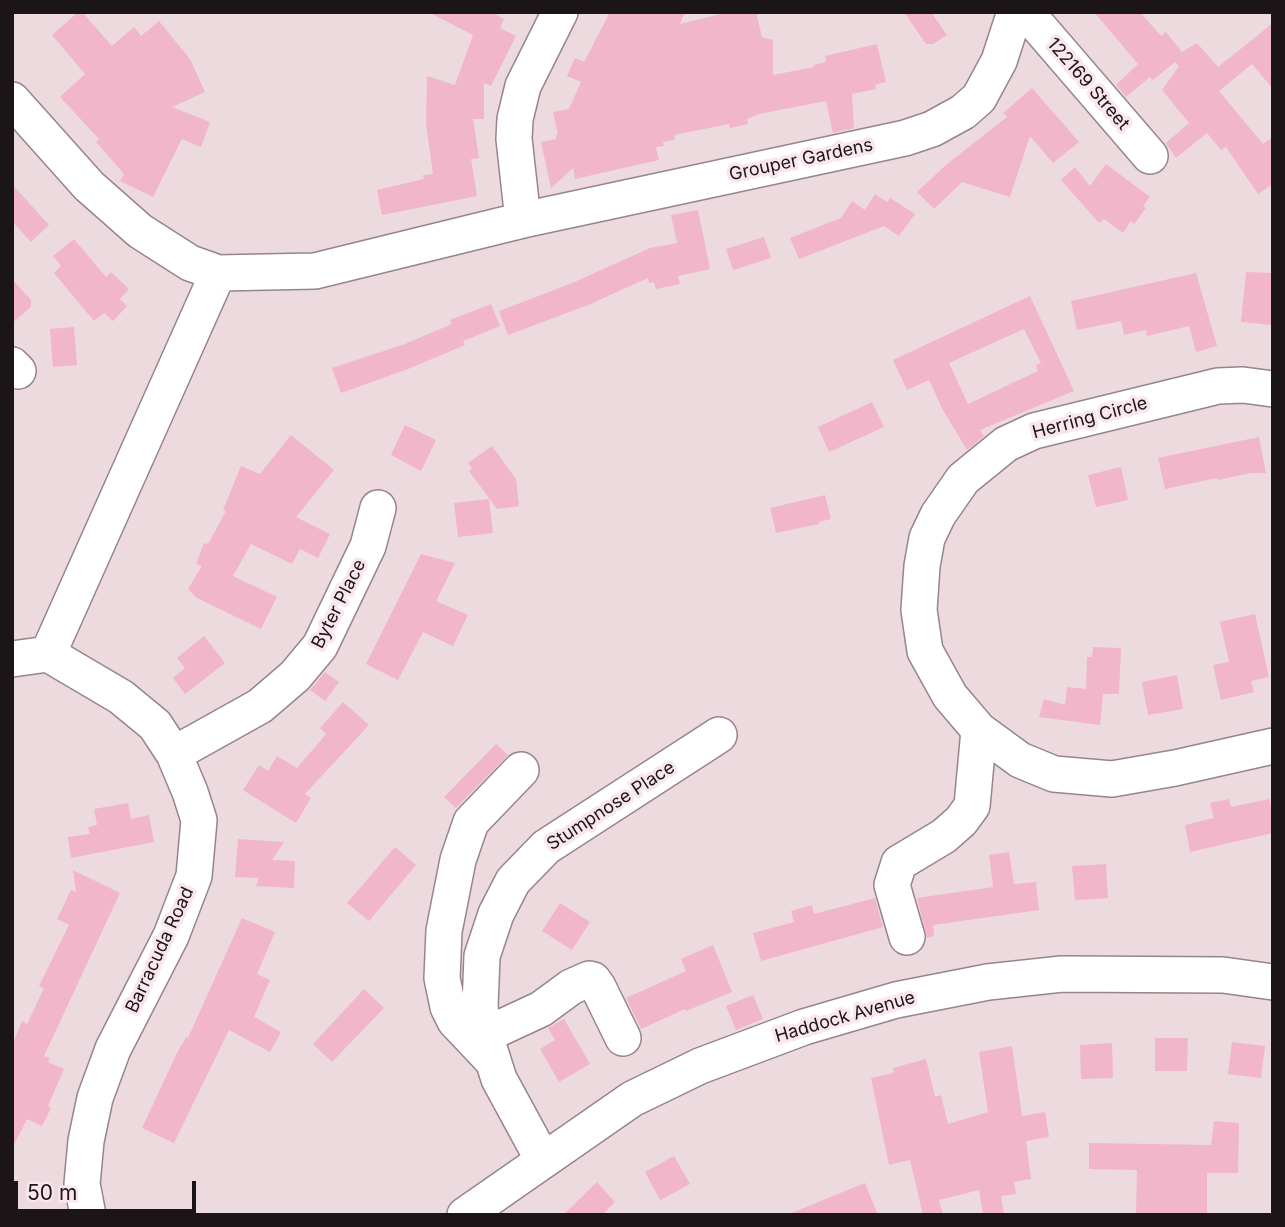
<!DOCTYPE html>
<style>
body{margin:0}
#map{position:relative;width:1285px;height:1227px;overflow:hidden;background:#eddadf;font-family:Inter,sans-serif}
canvas{display:block}
.frame{position:absolute;inset:0;border:14px solid #1b1517;pointer-events:none}
.scale{position:absolute;left:14px;top:1181px;width:182px;height:32px;box-sizing:border-box;border:4px solid #1b1517;border-top:0;padding-left:9px;font-size:21px;line-height:24px;white-space:nowrap;color:#1b1517;-webkit-text-stroke:5px #fae7ed;paint-order:stroke}
</style>
<div id="map">
<canvas width="1285" height="1227"></canvas>
<div class="frame"></div>
<div class="scale">50 m</div>
</div>
<script>
const ctx = document.querySelector('canvas').getContext('2d');
ctx.lineJoin = 'round';
function fill(path, color) { ctx.fillStyle = color; ctx.fill(path, 'evenodd'); }
const toPath = rows => new Path2D(rows.map(r => 'M' + r).join(''));
function stroke(path, color, width, dash) { ctx.strokeStyle = color; ctx.lineWidth = width; ctx.lineCap = dash ? 'butt' : 'round'; ctx.setLineDash(dash || []); ctx.stroke(path); }
function drawText(font, color, halo, rows, align = 'center') {
  ctx.font = font + ' Inter,sans-serif'; ctx.lineWidth = 7; ctx.setLineDash([]); ctx.textBaseline = 'middle'; ctx.strokeStyle = halo; ctx.fillStyle = color; for (const [text, x, y, turn = 0] of rows) {
    ctx.save(); ctx.translate(x, y); ctx.rotate((+turn || 0) * Math.PI / 180); ctx.textAlign = isNaN(turn) ? turn : align; if (halo) ctx.strokeText(text, 0, 0); ctx.fillText(text, 0, 0); ctx.restore();
  }
}
const building = toPath([
 [78,12,82,12,112,46,134,27,141,36,159,21,190,59,205,92,172,107,210,122,201,147,182,139,153,197,120,181,124,174,96,142,99,139,60,97,85,74,52,35],
 [428,12,491,12,504,19,500,28,516,36,491,86,484,83,484,119,473,119,479,158,471,159,477,196,382,215,377,190,424,179,423,175,433,174,426,124,427,76,455,85,473,35],
 [610,12,685,12,680,24,729,12,756,12,762,37,773,40,773,75,814,67,814,65,826,62,825,56,877,44,886,82,875,85,876,89,852,94,854,128,833,133,826,101,759,114,747,119,748,124,730,128,729,124,674,135,675,140,663,142,664,146,656,147,659,160,575,179,573,168,551,188,541,142,556,139,556,135,558,135,553,112,569,109,581,82,567,76,575,58,584,62],
 [904,12,931,12,947,35,933,44,926,44],
 [1094,12,1140,12,1161,36,1166,32,1182,52,1197,43,1218,67,1273,23,1273,89,1252,64,1219,91,1263,144,1273,137,1273,184,1258,194,1226,147,1221,150,1207,133,1176,158,1166,143,1189,123,1162,90,1179,66,1175,62,1153,80,1150,77,1126,97,1116,85,1138,64],
 [1032,88,1079,142,1053,163,1030,136,1010,197,962,182,934,209,917,192,947,164,1007,117,1003,113],
 [1106,164,1150,197,1143,206,1146,208,1134,224,1131,221,1123,233,1104,219,1099,223,1061,180,1075,167,1090,186],
 [12,184,49,225,31,242,12,221],
 [875,194,887,202,890,198,915,214,899,236,884,226,799,259,790,238,841,218,852,201,865,210],
 [698,210,710,269,678,276,680,284,656,289,654,282,649,283,648,278,588,305,508,335,499,311,570,284,650,248,677,243,671,215],
 [764,237,771,258,733,270,726,249],
 [74,239,106,277,111,272,129,289,120,299,127,306,113,321,104,313,94,321,54,273,61,266,53,256],
 [1246,272,1273,273,1273,325,1241,322],
 [1196,273,1217,346,1196,352,1189,326,1147,336,1146,330,1124,335,1121,321,1077,330,1071,301],
 [12,279,31,300,31,307,12,323],
 [1030,296,1074,391,980,430,984,436,967,450,943,410,929,380,907,390,893,360],
 [1024,329,1041,363,1036,365,1038,371,968,404,949,363],
 [491,304,500,326,463,341,465,345,408,369,341,393,332,368,405,344,452,324,450,320],
 [74,327,77,365,53,367,50,329],
 [872,402,884,427,829,452,818,427],
 [405,425,436,440,421,471,391,455],
 [291,435,334,470,296,517,330,534,318,558,300,549,292,564,251,544,233,576,277,597,261,629,197,598,188,589,202,566,196,564,204,543,208,544,226,511,223,510,241,466,260,474],
 [1259,437,1266,473,1251,473,1218,480,1217,478,1165,489,1158,458],
 [492,446,516,479,519,506,497,509,469,471,472,468,468,463],
 [1121,467,1128,500,1096,507,1088,475],
 [825,495,831,519,819,522,819,524,776,533,770,508],
 [489,499,493,533,458,537,454,503],
 [421,554,455,563,436,601,468,615,453,646,423,632,398,680,366,664],
 [1255,614,1269,677,1251,681,1254,692,1221,700,1213,665,1229,662,1220,622],
 [204,636,225,663,185,694,173,678,185,668,177,658],
 [1093,647,1121,648,1119,694,1103,694,1100,725,1039,717,1044,699,1065,705,1067,687,1086,689,1087,657,1092,657],
 [325,672,339,682,325,701,310,690],
 [1177,675,1183,709,1148,715,1142,682],
 [343,702,369,725,305,794,311,798,296,823,243,790,259,765,268,771,277,756,297,768,326,734,320,728],
 [496,744,508,755,456,808,444,797],
 [1229,799,1231,807,1269,799,1273,813,1273,833,1190,852,1185,825,1214,818,1210,803],
 [128,803,131,819,149,815,154,842,71,858,68,837,90,834,88,827,97,825,94,809],
 [238,839,284,842,272,860,295,861,294,888,256,886,259,878,235,877],
 [395,847,416,865,369,921,347,903],
 [1009,852,1014,884,1036,882,1039,910,933,925,934,936,927,938,917,898,993,887,989,855],
 [1106,864,1108,898,1075,900,1072,866],
 [73,870,120,893,44,1056,50,1058,48,1062,64,1069,48,1106,51,1108,42,1126,27,1119,12,1149,12,1046,22,1021,27,1024,44,988,39,986,69,925,57,919,71,890,76,892],
 [875,898,883,927,761,961,753,933,794,922,791,911,812,905,814,914],
 [560,903,590,922,572,950,542,931],
 [242,918,275,932,257,974,270,980,254,1017,281,1032,270,1052,229,1030,174,1143,142,1128,177,1053,186,1037,188,1038],
 [713,945,732,992,686,1011,685,1009,641,1029,626,998,686,971,681,959],
 [364,989,384,1008,332,1062,313,1044],
 [753,995,763,1019,736,1030,726,1006],
 [564,1019,590,1064,559,1082,540,1049,555,1040,548,1028],
 [1155,1038,1188,1038,1187,1071,1155,1071],
 [1232,1042,1265,1046,1261,1078,1228,1074],
 [1112,1043,1113,1078,1081,1079,1080,1045],
 [1012,1046,1022,1116,1045,1112,1049,1137,1026,1141,1031,1179,1014,1182,1016,1194,1001,1196,1004,1215,983,1215,979,1190,939,1200,943,1215,923,1215,910,1160,889,1165,871,1078,894,1073,893,1068,926,1059,935,1097,941,1095,948,1124,988,1112,979,1052],
 [1214,1121,1239,1123,1238,1173,1207,1173,1207,1215,1136,1213,1137,1170,1089,1169,1089,1143,1211,1145],
 [674,1156,690,1184,660,1200,645,1172],
 [597,1182,615,1202,602,1215,563,1215],
 [865,1183,878,1215,789,1215,789,1214]
]);
const minor = toPath([
 [1026,12,1150,156],
 [12,100,89,186,140,231,190,263,218,273,315,271,523,220,905,138,932,129,963,112,979,98,999,61,1015,12],
 [523,220,514,139,515,119,523,86,560,12],
 [12,365,18,371],
 [1273,389,1243,385,1218,386,1034,431,1006,444,963,479,938,515,927,538,922,566,919,610,925,651,950,696,979,730,1020,760,1054,774,1112,779,1175,768,1273,746],
 [48,654,218,273],
 [12,659,48,654,121,697,155,725,174,754,190,792,199,820,194,876,171,936,113,1049,95,1098,86,1141,82,1184,88,1215],
 [174,754,260,706,295,676,320,646,368,546,378,508],
 [907,937,892,885,899,863,944,836,961,821,972,806,979,730],
 [485,1035,541,1009,571,987,589,979,593,980,598,987,623,1038],
 [490,1058,455,1021,448,1007,442,978,444,931,458,860,471,822,521,770],
 [543,1160,499,1079,485,1035,480,1007,482,956,496,914,513,881,546,847,719,735],
 [465,1215,632,1099,700,1066,804,1027,896,1000,988,982,1062,974,1223,975,1273,982]
]);
const streetNames = [
 ["122169 Street",1088,84,49],
 ["Grouper Gardens",801,160,-12],
 ["Herring Circle",1090,418,-15],
 ["Byter Place",339,604,-63],
 ["Stumpnose Place",611,806,-33],
 ["Barracuda Road",160,950,-65],
 ["Haddock Avenue",845,1017,-16]
];
fill(building, '#f1b6c9');
stroke(minor, '#96858a', 38);
stroke(minor, '#fff', 35);
drawText('18px', '#1b1517', '#fae7ed', streetNames);
</script>
